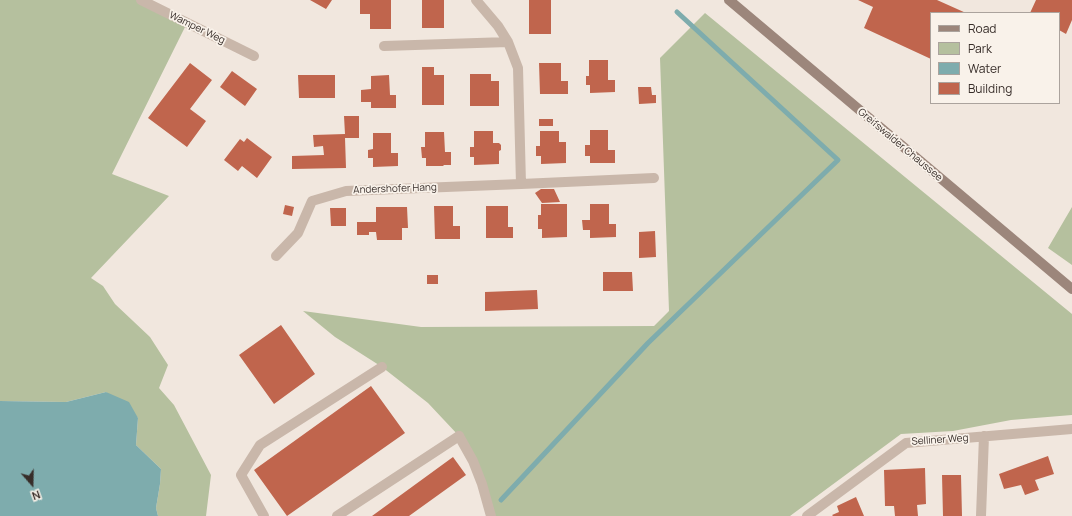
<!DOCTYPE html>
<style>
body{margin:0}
#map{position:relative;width:1072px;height:516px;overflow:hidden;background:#f1e7de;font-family:Manrope,sans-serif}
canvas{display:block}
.legend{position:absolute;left:930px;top:12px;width:130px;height:92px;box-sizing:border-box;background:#f9f2ea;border:1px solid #aba39d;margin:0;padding:5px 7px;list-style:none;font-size:12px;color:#372d29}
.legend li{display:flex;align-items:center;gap:8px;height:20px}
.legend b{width:20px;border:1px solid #aba39d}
.north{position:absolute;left:12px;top:464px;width:40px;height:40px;-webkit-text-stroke:3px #f9f2ea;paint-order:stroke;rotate:160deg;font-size:11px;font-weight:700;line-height:16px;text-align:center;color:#372d29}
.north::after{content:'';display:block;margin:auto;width:14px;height:18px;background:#372d29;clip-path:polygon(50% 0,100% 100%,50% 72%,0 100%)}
</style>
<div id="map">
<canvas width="1072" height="516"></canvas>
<ul class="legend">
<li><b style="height:5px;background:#9c867b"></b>Road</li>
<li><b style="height:11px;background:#b5c09e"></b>Park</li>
<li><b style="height:11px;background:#7eacad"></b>Water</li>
<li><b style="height:11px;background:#c0654d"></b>Building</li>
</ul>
<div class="north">N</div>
</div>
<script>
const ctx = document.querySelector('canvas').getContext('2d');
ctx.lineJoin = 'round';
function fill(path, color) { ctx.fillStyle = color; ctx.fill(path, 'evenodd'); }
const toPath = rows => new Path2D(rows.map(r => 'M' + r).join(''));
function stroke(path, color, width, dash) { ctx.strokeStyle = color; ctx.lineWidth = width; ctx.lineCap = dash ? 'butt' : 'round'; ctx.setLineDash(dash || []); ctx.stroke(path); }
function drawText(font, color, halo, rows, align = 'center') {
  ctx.font = font + ' Manrope,sans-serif'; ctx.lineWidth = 3.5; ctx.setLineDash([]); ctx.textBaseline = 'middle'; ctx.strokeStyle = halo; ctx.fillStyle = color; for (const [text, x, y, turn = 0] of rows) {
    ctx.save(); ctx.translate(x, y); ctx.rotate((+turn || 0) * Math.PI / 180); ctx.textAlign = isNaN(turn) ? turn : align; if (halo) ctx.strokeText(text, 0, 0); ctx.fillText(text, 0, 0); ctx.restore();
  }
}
const green = toPath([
 [0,0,141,0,187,23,112,174,169,196,91,278,103,286,115,304,150,337,168,365,159,388,174,405,211,475,206,516,158,516,156,508,160,484,161,469,136,445,138,418,106,392,66,402,0,401],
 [705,13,1072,314,1072,415,1011,420,953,431,901,434,790,516,491,516,459,436,428,403,382,367,335,337,303,311,421,327,654,326,669,311,660,58],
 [1072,207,1072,265,1048,248]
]);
const water = toPath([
 [106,392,129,402,138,418,136,445,161,469,160,484,156,508,158,516,0,516,0,401,66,402]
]);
const stream = toPath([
 [501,500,648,343,838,160,677,12]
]);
const building = toPath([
 [310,0,332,0,326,9],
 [360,0,391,0,391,29,370,29,370,14,360,14],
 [422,0,444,0,444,28,422,28],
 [529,0,551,0,551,34,529,34],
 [858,0,937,0,966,13,931,13,931,59,864,28,873,7],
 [1036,0,1072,0,1072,20,1066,34,1059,30,1059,13,1030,13],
 [589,60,608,60,608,80,615,80,615,92,590,93,590,85,586,85,586,76,589,76],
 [190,63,212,80,190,109,206,121,187,147,148,118],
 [539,63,561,63,561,81,568,81,568,94,540,94],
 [422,67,434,67,434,75,444,75,444,105,422,105],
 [232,71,257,89,245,106,220,87],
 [470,74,491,74,491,81,499,81,499,106,470,106],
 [298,75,335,75,335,98,299,98],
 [389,75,390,95,396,95,396,108,371,108,371,102,361,102,361,90,371,89,371,76],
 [638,87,651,87,652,95,656,95,656,103,639,104],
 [344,116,359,116,359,138,345,138,346,168,292,169,292,156,324,155,323,146,314,147,313,135,345,134],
 [539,119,553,119,553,126,539,126],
 [590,130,608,130,608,150,615,150,615,163,590,163,590,156,585,156,585,145,590,145],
 [474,131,493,131,493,143,499,143,501,145,501,150,499,151,499,164,474,165,474,157,470,157,470,147,474,147],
 [540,131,559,131,559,142,566,142,566,163,541,164,541,156,536,156,536,146,540,146],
 [425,132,444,132,445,152,451,152,451,165,443,165,444,166,426,166,426,158,422,158,421,147,425,147],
 [373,133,391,133,391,153,398,153,398,166,373,167,373,158,368,158,368,150,373,149],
 [247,138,272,157,257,178,242,166,238,171,224,160,240,139,244,142],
 [541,189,554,189,560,202,542,203,535,193],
 [541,204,567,204,567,237,542,238,542,229,538,229,538,215,541,215],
 [590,204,609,204,609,224,616,224,616,237,590,238,590,230,583,230,582,220,590,220],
 [285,205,294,207,292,216,283,214],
 [434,206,453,206,453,226,460,226,460,239,435,239],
 [486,206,508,206,508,227,513,227,513,238,486,238],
 [376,207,407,207,408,228,402,228,402,240,377,240,376,232,369,232,369,235,357,235,357,222,376,222],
 [330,208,346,208,346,226,331,226],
 [655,231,656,257,639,258,639,232],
 [603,272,632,272,633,291,603,291],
 [427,275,438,275,438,284,427,284],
 [537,290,538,309,485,311,485,292],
 [281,325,315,374,274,404,239,355],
 [371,386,405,433,287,516,254,470],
 [1048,456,1054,474,1035,480,1039,490,1025,495,1021,485,1004,489,999,474],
 [453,457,466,475,409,516,372,516],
 [925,468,926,504,917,505,918,516,895,516,894,506,885,506,884,470],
 [942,475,961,475,962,516,943,516],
 [856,497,864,516,833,516,832,515,839,512,837,506]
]);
const lane = toPath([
 [264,516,241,475,260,445,382,367],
 [337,516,459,436]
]);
const street = toPath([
 [141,0,254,56],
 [384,46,508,42],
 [521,184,654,178],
 [276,256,298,233,312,201,346,191,521,184,518,68,508,42,498,26,476,0],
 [459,436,473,461,482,484,491,516],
 [807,516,906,443,1072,429],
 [981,516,984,436]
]);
const secondary = toPath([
 [729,0,1072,289]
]);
const streetNames = [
 ["Wamper Weg",197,28,26],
 ["Greifswalder Chaussee",900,145,40],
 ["Andershofer Hang",395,189,-2],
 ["Selliner Weg",940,440,-4]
];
fill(green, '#b5c09e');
fill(water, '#7eacad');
stroke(stream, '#7eacad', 5);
fill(building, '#c0654d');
stroke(lane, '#c9b7aa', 10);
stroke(street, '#c9b7aa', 10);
stroke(secondary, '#9c867b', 10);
drawText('10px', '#372d29', '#f9f2ea', streetNames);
</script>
